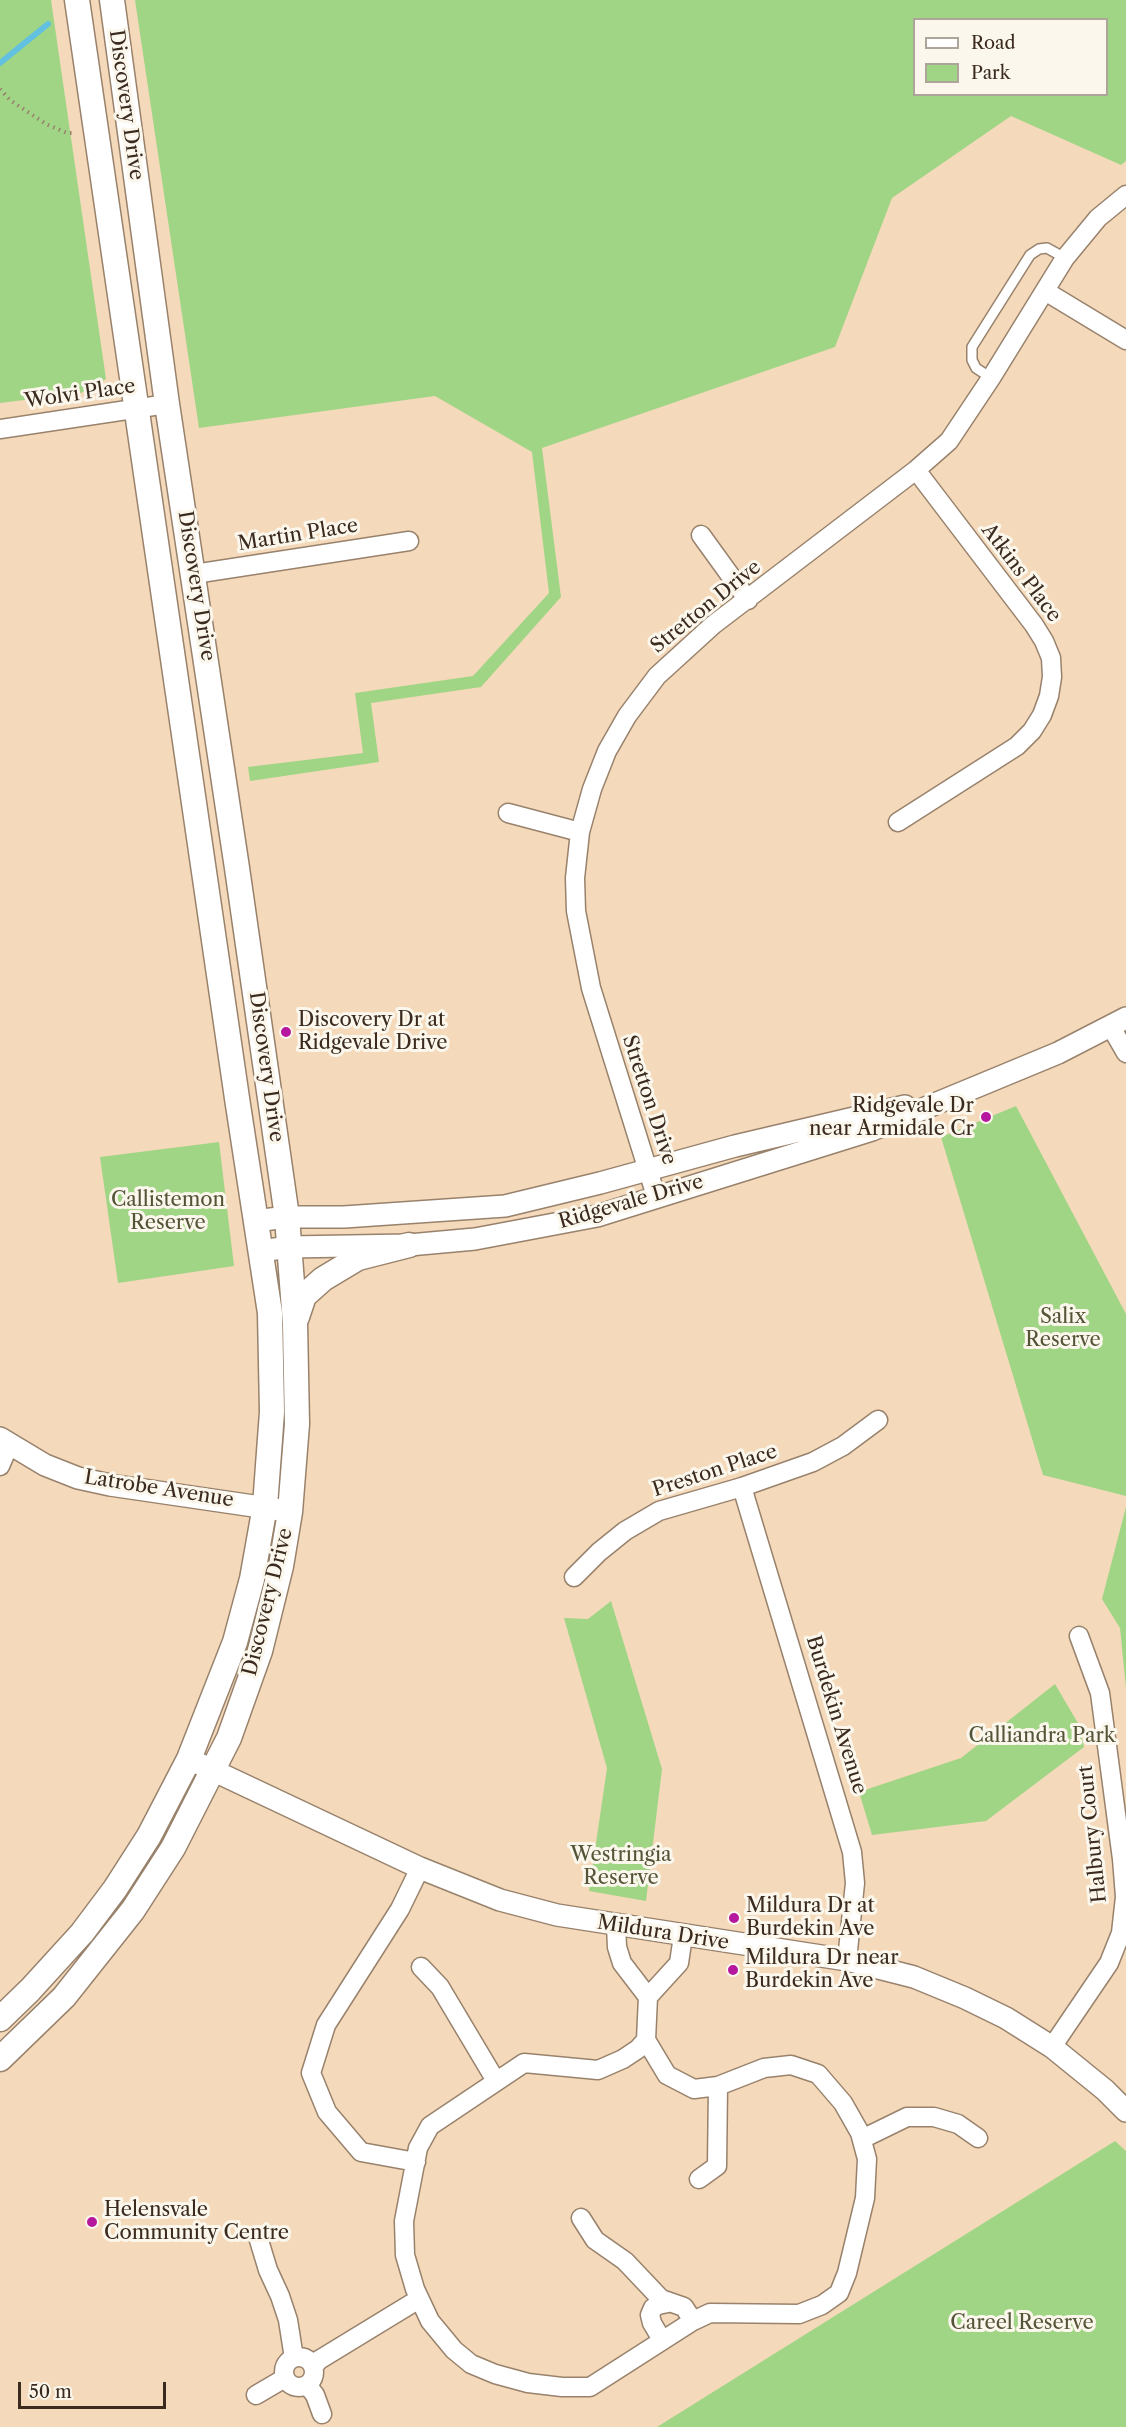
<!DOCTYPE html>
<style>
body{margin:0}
#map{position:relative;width:1126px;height:2427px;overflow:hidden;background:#f4d9bb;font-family:"Libre Caslon Text",serif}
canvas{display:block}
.legend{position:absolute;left:913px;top:18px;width:195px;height:78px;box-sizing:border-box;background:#fbf7ec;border:2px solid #aea59a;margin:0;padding:8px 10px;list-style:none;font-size:18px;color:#3b2a1e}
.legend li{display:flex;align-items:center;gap:12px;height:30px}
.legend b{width:30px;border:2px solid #aea59a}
.scale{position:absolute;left:18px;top:2382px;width:148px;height:27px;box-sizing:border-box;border:3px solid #3b2a1e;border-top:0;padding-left:8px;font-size:18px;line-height:21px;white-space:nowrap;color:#3b2a1e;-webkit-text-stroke:4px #fbf7ec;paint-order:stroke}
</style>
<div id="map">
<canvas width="1126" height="2427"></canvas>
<ul class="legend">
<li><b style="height:8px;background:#fff"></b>Road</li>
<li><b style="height:16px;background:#a1d586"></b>Park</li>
</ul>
<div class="scale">50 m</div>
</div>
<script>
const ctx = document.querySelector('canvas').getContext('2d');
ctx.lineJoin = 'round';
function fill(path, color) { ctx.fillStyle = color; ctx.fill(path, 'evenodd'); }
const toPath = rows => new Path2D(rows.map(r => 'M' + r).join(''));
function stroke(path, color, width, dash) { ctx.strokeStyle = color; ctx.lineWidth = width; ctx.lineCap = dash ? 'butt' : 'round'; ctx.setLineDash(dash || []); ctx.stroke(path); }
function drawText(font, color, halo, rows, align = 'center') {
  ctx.font = font + ' "Libre Caslon Text",serif'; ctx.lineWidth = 6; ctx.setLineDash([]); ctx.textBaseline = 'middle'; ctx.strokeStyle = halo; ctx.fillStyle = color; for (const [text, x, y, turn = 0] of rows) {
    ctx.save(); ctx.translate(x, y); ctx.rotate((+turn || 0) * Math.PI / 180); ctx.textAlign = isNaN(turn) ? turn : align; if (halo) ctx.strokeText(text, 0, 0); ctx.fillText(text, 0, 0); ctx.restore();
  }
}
const green = toPath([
 [0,0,51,0,106,379,81,393,0,403],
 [135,0,1126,0,1126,161,1121,165,1011,116,892,198,835,347,542,448,561,597,481,687,371,703,379,762,250,781,248,767,363,753,355,693,473,676,549,593,532,452,435,396,199,428],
 [914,20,1106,20,1106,94,914,94],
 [1016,1106,1126,1314,1126,1496,1043,1475,941,1137],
 [219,1142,234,1266,118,1283,100,1157],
 [1126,1507,1126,1688,1120,1628,1102,1599],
 [611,1601,662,1769,646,1901,589,1891,607,1768,564,1618,588,1619],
 [1055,1684,1079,1725,1084,1747,986,1821,872,1835,859,1792,961,1758],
 [1115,2141,1126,2151,1126,2427,657,2427]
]);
const stream = toPath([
 [0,63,48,24]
]);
const path = toPath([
 [0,89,10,100,46,124,67,133,75,133]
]);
const service = toPath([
 [991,378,976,368,972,360,972,347,1030,255,1039,249,1047,248,1065,258]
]);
const minor = toPath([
 [1045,291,1126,340],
 [0,429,167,404],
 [701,535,748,600],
 [194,574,409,541],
 [508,813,580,832],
 [898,822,1017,746,1032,731,1042,715,1049,696,1052,677,1051,658,1044,641,1034,625,916,470],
 [1111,1027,1126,1053],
 [656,1196,591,988,576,911,575,878,580,832,592,789,607,751,627,716,657,676,713,625,916,470,949,441,991,378,1065,258,1098,218,1126,195],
 [0,1466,9,1445],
 [742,1487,852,1852,855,1883,847,1960],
 [574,1577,599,1552,625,1531,659,1511,742,1487,813,1462,843,1446,878,1420],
 [616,1926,617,1947,622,1963,648,1997,646,2040,667,2075,694,2089,718,2086,764,2068,791,2065,818,2074,843,2103,860,2133,867,2159,865,2198,847,2273,839,2293,822,2305,799,2314,710,2313,693,2321,590,2387,562,2387,528,2383,495,2374,471,2364,454,2350,430,2321,415,2289,405,2255,404,2221,418,2148,430,2126,524,2063,598,2070,623,2059,638,2049,646,2040],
 [421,1967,440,1987,496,2081],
 [648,1997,679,1963,683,1936],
 [1052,2047,1109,1963,1121,1933,1125,1897,1122,1859,1100,1693,1079,1636],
 [862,2139,907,2117,934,2117,958,2124,978,2138],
 [416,2162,361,2152,327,2112,311,2073,326,2025,400,1909,420,1868],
 [699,2179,717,2166,718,2086],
 [581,2218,595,2240,625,2261,661,2299,684,2307,693,2321],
 [258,2237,268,2270,280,2296,288,2320,294,2358],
 [662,2340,652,2323,650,2315,653,2308,658,2305,668,2303],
 '284 2372a15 15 0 1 1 30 0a15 15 0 1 1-30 0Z',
 [314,2366,319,2360,419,2299],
 [308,2386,315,2395,322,2414],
 [256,2395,285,2378]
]);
const tertiary = toPath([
 [255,1221,287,1217,344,1217,505,1206,600,1183,735,1146,905,1106],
 [261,1251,289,1247,409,1245,475,1239,597,1216,872,1130,1058,1053,1126,1018],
 [0,1438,45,1465,78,1478,110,1485,281,1510],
 [189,1759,420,1868,500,1900,557,1915,847,1960,914,1977,965,1998,1006,2018,1052,2047,1105,2090,1126,2111]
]);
const secondary = toPath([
 [297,1317,304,1296,323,1279,358,1258,409,1245],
 [0,2019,30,1990,82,1933,115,1889,149,1836,189,1759,235,1642,252,1579,265,1506,272,1412,270,1313,238,1105,77,0],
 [0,2059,64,1997,133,1910,173,1848,229,1738,260,1651,281,1566,290,1512,297,1424,295,1323,287,1217,237,868,167,404,112,0]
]);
const markers = [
 [286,1032,6,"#b5179e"],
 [986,1117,6,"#b5179e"],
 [734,1918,6,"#b5179e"],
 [733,1970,6,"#b5179e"],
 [92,2222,6,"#b5179e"]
];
const streetNames = [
 ["Discovery Drive",126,105,82],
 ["Wolvi Place",80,394,-8],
 ["Martin Place",298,535,-9],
 ["Atkins Place",1021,573,53],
 ["Discovery Drive",196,586,81],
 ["Stretton Drive",706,607,-39],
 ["Discovery Drive",266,1067,82],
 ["Stretton Drive",649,1100,72],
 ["Ridgevale Drive",631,1202,-16],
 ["Preston Place",715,1471,-18],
 ["Latrobe Avenue",159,1489,9],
 ["Discovery Drive",268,1602,-76],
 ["Burdekin Avenue",836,1715,73],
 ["Halbury Court",1093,1834,-96],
 ["Mildura Drive",663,1933,9]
];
const poiNames = [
 ["Discovery Dr at",298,1020],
 ["Ridgevale Drive",298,1043],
 ["Ridgevale Dr",974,1106,"right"],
 ["near Armidale Cr",974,1129,"right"],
 ["Mildura Dr at",746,1906],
 ["Burdekin Ave",746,1929],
 ["Mildura Dr near",745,1958],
 ["Burdekin Ave",745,1981],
 ["Helensvale",104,2210],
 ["Community Centre",104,2233]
];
const parkNames = [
 ["Callistemon",168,1200],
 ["Reserve",168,1223],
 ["Salix",1063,1317],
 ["Reserve",1063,1340],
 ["Calliandra Park",1042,1736],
 ["Westringia",621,1855],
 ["Reserve",621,1878],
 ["Careel Reserve",1022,2323]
];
fill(green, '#a1d586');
stroke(stream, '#62c0e0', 6);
stroke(service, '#98826c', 12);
stroke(minor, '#98826c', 21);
stroke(tertiary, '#98826c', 24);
stroke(secondary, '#98826c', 27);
stroke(path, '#98826c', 4, [1.5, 4.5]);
stroke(service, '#fff', 9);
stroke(minor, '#fff', 18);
stroke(tertiary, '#fff', 21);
stroke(secondary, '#fff', 24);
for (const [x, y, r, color] of markers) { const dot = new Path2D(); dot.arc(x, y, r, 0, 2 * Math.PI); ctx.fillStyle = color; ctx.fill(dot); stroke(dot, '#fbf7ec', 2); }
drawText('20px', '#3b2a1e', '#fbf7ec', streetNames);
drawText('20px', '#3b2a1e', '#fbf7ec', poiNames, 'left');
drawText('20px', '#545538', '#fbf7ec', parkNames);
</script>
